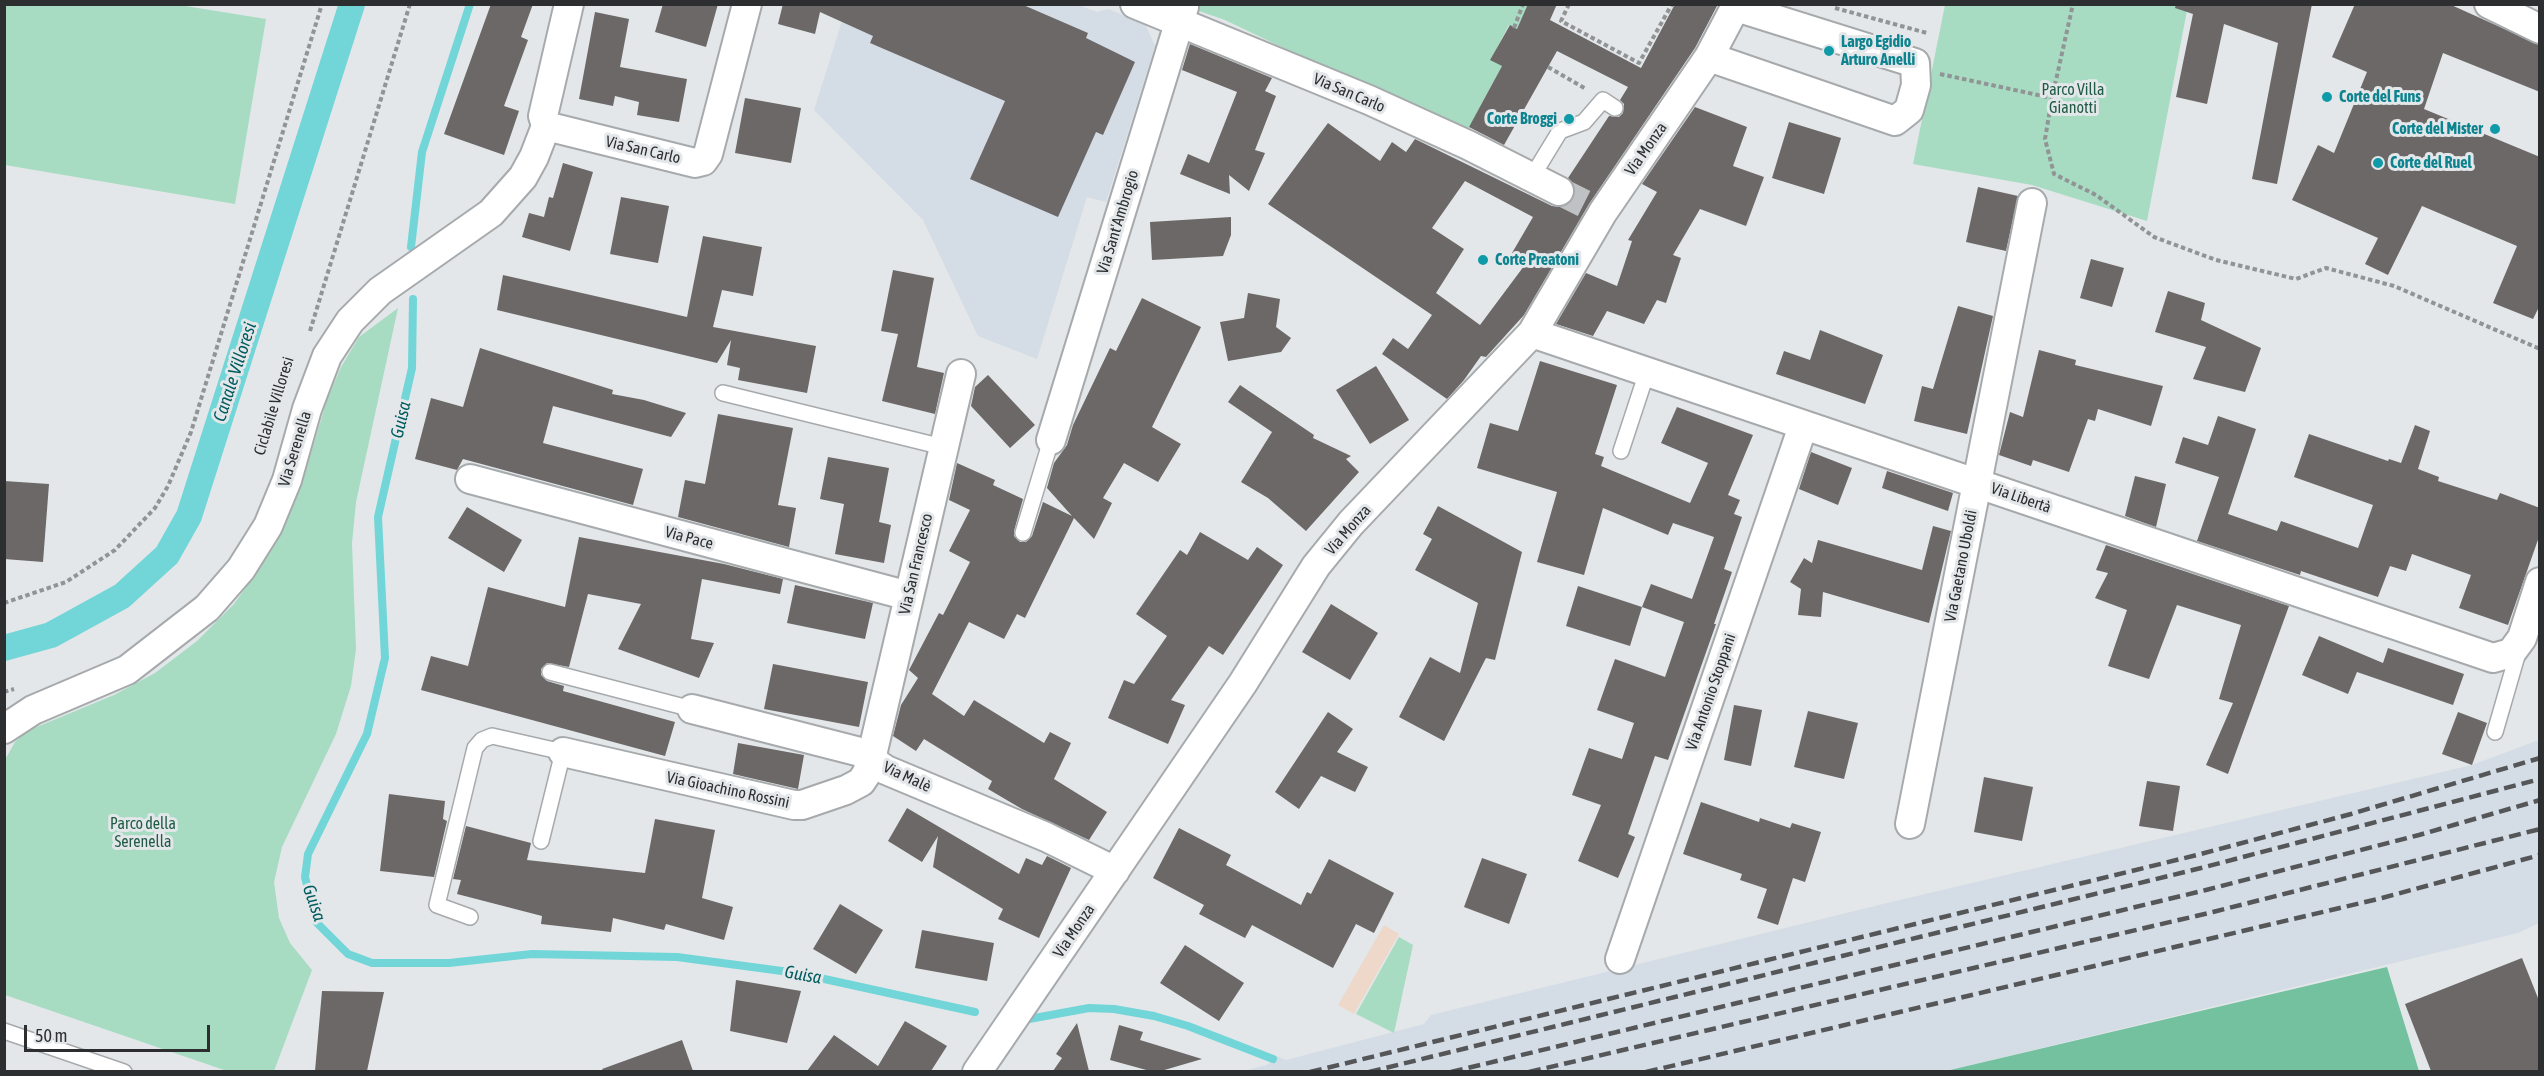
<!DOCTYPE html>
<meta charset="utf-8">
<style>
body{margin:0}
#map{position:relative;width:2544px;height:1076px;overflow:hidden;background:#e3e7e9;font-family:"Asap Condensed",sans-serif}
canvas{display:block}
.frame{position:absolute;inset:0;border:6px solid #2d2e2f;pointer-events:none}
.scale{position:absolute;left:24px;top:1025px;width:186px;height:27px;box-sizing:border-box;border:3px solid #2d2e2f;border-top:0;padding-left:8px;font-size:18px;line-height:21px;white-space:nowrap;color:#2d2e2f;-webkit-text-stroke:4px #e3e7e9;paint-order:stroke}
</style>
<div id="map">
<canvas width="2544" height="1076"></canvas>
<div class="frame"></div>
<div class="scale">50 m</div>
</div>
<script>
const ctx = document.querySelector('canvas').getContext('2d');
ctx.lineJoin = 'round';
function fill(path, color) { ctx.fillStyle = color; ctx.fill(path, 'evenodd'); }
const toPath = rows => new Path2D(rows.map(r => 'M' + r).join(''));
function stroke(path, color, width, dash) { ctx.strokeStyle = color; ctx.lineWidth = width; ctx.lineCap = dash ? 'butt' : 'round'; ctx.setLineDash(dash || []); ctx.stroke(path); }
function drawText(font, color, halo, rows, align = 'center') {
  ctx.font = font + ' "Asap Condensed",sans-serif'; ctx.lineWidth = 6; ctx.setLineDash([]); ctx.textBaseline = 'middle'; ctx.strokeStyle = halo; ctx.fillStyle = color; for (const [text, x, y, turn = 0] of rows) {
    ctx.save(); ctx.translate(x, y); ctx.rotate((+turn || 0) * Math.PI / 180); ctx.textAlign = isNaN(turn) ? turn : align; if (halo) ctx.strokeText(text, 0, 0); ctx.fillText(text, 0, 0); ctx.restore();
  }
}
const built = toPath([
 [847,5,1078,5,1097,12,1108,9,1145,24,1155,46,1106,202,1087,197,1037,359,978,336,923,220,814,110],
 [2539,740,2539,923,2518,933,1946,1071,1239,1072,1267,1065,1277,1056,1286,1060,1424,1024,1431,1015,1883,904,2472,765]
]);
const industrial = toPath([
 [1384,925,1399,934,1354,1014,1338,1005]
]);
const green = toPath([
 [1194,4,1528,5,1517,29,1509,25,1491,59,1502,66,1465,135,1225,20,1193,9],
 [4,5,179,5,266,19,235,204,5,165],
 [1945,5,2188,5,2147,221,2032,185,1913,164],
 [398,308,356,502,352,543,356,649,351,686,336,734,282,847,274,882,279,918,290,943,312,970,274,1071,227,1071,5,995,6,758,15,742,27,731,114,695,155,673,197,641,234,604,257,572,282,528,302,483,327,400,341,367,359,337],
 [1399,937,1413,945,1394,1033,1356,1014]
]);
const forest = toPath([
 [2387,967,2419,1071,1946,1071]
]);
const stream = toPath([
 [411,247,422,152,470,4],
 [413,299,412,368,378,517,385,658,367,734,308,854,305,877,316,922,348,954,372,963,449,963,532,954,677,957,797,973,975,1012],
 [1029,1019,1089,1008,1114,1009,1154,1016,1188,1026,1273,1059]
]);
const canal = toPath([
 [4,648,51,635,122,596,167,555,189,516,352,4]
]);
const building = toPath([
 [491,4,533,4,521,37,528,40,504,106,519,111,504,155,444,134],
 [663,4,718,4,706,47,655,32],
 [783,4,1021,4,1088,33,1086,38,1135,62,1103,135,1096,132,1058,217,970,179,1005,101,870,43,873,36,820,12,815,34,778,24],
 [1528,4,1557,4,1550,20,1641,68,1675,4,1718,4,1695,48,1589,204,1524,315,1486,357,1481,356,1464,380,1447,399,1382,354,1393,338,1408,349,1432,315,1268,204,1328,123,1380,161,1392,142,1406,152,1415,139,1552,206,1560,207,1568,204,1575,191,1568,178,1609,116,1619,117,1623,113,1624,104,1620,100,1628,87,1557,51,1504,145,1469,127,1502,66,1490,60,1510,25,1517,29],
 [1465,181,1533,217,1512,253,1527,262,1480,325,1436,293,1464,249,1432,228],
 [2176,4,2312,4,2277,184,2252,179,2278,43,2224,24,2207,104,2176,97,2193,14,2175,8],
 [2355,4,2449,4,2540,45,2540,92,2443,53,2424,109,2540,157,2540,305,2533,319,2493,303,2517,246,2422,206,2388,275,2365,264,2378,238,2292,200,2318,145,2334,153,2367,72,2332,57],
 [595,12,629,19,620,67,687,79,679,122,637,115,639,102,615,96,613,106,579,99],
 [1190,44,1272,78,1265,91,1276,96,1255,150,1265,153,1249,191,1229,175,1230,194,1180,174,1188,154,1209,163,1237,92,1182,70],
 [745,98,801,108,791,163,735,153],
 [1695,107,1747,127,1733,166,1764,177,1746,226,1700,209,1673,255,1681,258,1666,303,1657,300,1644,324,1607,311,1593,336,1556,324,1586,273,1617,286,1632,241,1628,240,1657,192,1642,184],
 [1789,122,1841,138,1824,194,1772,178],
 [563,163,593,172,570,251,522,237,529,213,544,217,549,197,553,198],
 [1978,187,2018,196,2006,251,1966,242],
 [621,197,669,206,658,263,610,254],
 [1231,217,1231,235,1223,256,1152,260,1150,222],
 [703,236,762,247,753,296,722,290,713,327,816,346,807,393,738,380,740,368,727,365,731,340,717,363,497,310,503,275,687,317],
 [2091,259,2124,268,2112,307,2080,298],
 [893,270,934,278,917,367,944,373,935,414,882,401,898,334,881,331],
 [2168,291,2205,303,2201,320,2261,348,2245,392,2193,379,2206,347,2155,332],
 [1248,293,1280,299,1276,327,1291,338,1281,352,1228,361,1220,322,1244,318],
 [1142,298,1201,327,1152,427,1181,444,1158,482,1124,463,1103,498,1112,503,1094,539,1074,518,1025,618,1017,614,1004,639,969,622,932,694,964,716,974,700,1044,743,1050,732,1071,743,1054,779,1107,812,1089,840,1022,809,988,789,992,781,924,739,916,751,893,736,901,705,918,678,909,670,939,613,943,615,970,562,949,551,970,510,949,500,957,463,995,480,993,485,1023,499,1014,531,1014,536,1020,542,1026,542,1032,536,1043,502,1072,516,1047,488,1054,463,1067,445,1073,425,1110,348,1116,351],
 [1958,306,1993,316,1967,434,1914,421,1922,386,1933,389],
 [1820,330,1883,355,1865,404,1776,374,1784,351,1810,360],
 [480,348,613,390,612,394,644,400,686,413,671,437,553,406,543,443,643,469,633,505,463,459,457,470,415,459,431,398,463,407],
 [2039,350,2076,360,2075,365,2163,386,2151,426,2098,409,2095,421,2088,419,2069,472,2033,460,2031,466,1999,455,2010,412,2023,417],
 [1540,361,1617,385,1595,454,1604,457,1601,466,1690,503,1708,463,1661,443,1677,407,1753,435,1728,495,1740,500,1734,514,1742,517,1724,569,1732,572,1714,624,1716,624,1668,760,1655,756,1628,834,1635,837,1618,878,1578,861,1601,805,1572,795,1589,748,1622,759,1634,723,1597,710,1615,659,1665,677,1684,622,1642,607,1651,584,1692,599,1714,537,1673,523,1668,535,1603,508,1584,575,1537,562,1557,492,1477,468,1490,423,1518,431],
 [1376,366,1409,420,1370,444,1336,390],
 [988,375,1035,425,1010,448,971,406,975,387],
 [1240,385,1314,435,1313,438,1351,456,1346,459,1359,472,1306,531,1268,498,1241,482,1272,432,1228,402],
 [718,414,793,428,778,505,796,508,789,547,678,517,685,480,705,484],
 [2218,416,2256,429,2228,514,2277,531,2281,521,2358,548,2373,505,2294,477,2309,434,2388,461,2389,459,2401,463,2415,425,2430,431,2418,469,2439,477,2438,481,2497,500,2500,493,2540,508,2540,534,2508,625,2459,608,2471,575,2412,554,2406,571,2390,566,2378,597,2301,571,2300,575,2197,541,2219,477,2175,463,2183,437,2208,445],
 [1811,452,1852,468,1838,505,1799,489],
 [828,457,889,468,879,522,891,525,884,563,835,554,844,504,820,499],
 [1887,471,1953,493,1948,511,1882,488],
 [2135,476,2166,484,2156,527,2125,516],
 [4,481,49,484,43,562,4,559],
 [1438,506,1522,552,1495,660,1486,658,1444,741,1399,717,1430,657,1460,673,1478,603,1415,570,1432,539,1423,534],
 [467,507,522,540,504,572,448,538],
 [1933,526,1951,531,1929,623,1823,592,1821,617,1798,615,1801,589,1790,582,1804,558,1812,563,1818,540,1922,570],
 [1200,532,1248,560,1257,547,1283,565,1223,655,1209,646,1171,700,1185,705,1168,744,1108,718,1124,680,1134,684,1167,636,1136,614,1180,550,1187,555],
 [579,537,724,564,783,579,780,594,702,579,691,639,714,643,699,678,618,649,641,604,588,594,569,667,547,663,541,669,541,675,547,681,564,686,563,691,675,722,665,756,421,690,431,656,468,666,488,587,565,607],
 [2106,545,2289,606,2228,774,2206,765,2233,703,2219,699,2241,625,2177,605,2149,679,2108,666,2127,610,2095,598,2108,573,2096,570],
 [795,585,873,603,865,639,787,623],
 [1578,586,1642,607,1630,646,1566,626],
 [1331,604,1378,633,1350,680,1302,652],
 [2319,636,2383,663,2388,648,2464,674,2453,705,2357,672,2348,694,2302,675],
 [773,664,868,682,859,727,764,709],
 [1734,705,1762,710,1751,766,1724,760],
 [1808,711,1858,723,1844,779,1794,767],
 [1328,712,1353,729,1337,752,1368,767,1355,792,1321,776,1299,809,1275,792],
 [2458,712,2487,723,2472,765,2442,754],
 [738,743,804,755,798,789,733,774],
 [1984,777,2033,787,2022,841,1974,832],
 [2147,781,2180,786,2173,831,2139,826],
 [389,794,445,801,443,819,447,821,434,877,380,871],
 [1701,802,1759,822,1760,818,1790,828,1792,823,1821,832,1805,882,1793,878,1778,925,1757,918,1767,889,1740,880,1742,874,1683,854],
 [907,808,1019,874,1026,858,1042,865,1047,856,1071,868,1039,938,998,919,1003,909,933,867,938,836,922,862,888,841],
 [655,819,715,830,702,898,733,907,724,940,666,924,664,930,613,918,611,932,541,924,542,916,457,894,461,880,453,879,466,826,531,843,527,860,645,873],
 [1179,828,1231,855,1226,865,1301,905,1307,892,1311,894,1329,859,1394,893,1374,933,1356,924,1333,968,1252,925,1245,938,1199,914,1204,905,1153,878],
 [1482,858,1527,874,1509,924,1464,907],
 [840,904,883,930,856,974,813,949],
 [922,930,994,943,987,981,915,968],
 [1185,945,1244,983,1219,1021,1160,983],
 [2522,958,2540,1003,2540,1071,2431,1071,2405,1004],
 [736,980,801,991,787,1043,730,1031],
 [322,991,384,992,367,1071,315,1071],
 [905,1021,947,1046,931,1071,807,1071,834,1035,878,1066],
 [1077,1023,1089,1071,1053,1071,1062,1058,1056,1054],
 [1119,1025,1143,1032,1140,1040,1202,1059,1161,1071,1150,1071,1110,1060],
 [682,1040,693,1071,603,1071,602,1069]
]);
const streetTunnel = toPath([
 [1559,191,1597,210]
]);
const path = toPath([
 [1569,4,1561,21,1639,63,1672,4],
 [1835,8,1927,33],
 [1514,28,1523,4],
 [1548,67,1586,89],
 [1940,74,2052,98,2073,4],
 [2052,98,2045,139,2054,174,2096,195,2154,237,2216,260,2296,279,2326,268,2394,286,2540,349],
 [310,331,410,4],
 [4,603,66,582,115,550,155,508,168,486,191,432,322,4],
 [4,692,14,689]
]);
const lane = toPath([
 [1538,167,1560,131,1584,122,1603,100,1615,108],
 [723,393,943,447],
 [1621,451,1647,372],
 [1023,533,1051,440],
 [550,672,692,709],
 [2495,732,2519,649],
 [470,917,437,905,475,748,482,740,492,736,563,752,541,841],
 [4,1031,124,1072]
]);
const street = toPath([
 [569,4,543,116,546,126,695,163,703,161,708,154,747,4],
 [1135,4,1369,100,1468,145,1559,191],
 [2489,4,2540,29],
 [1709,57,1895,121,1909,110,1916,85,1915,63,1736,7],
 [1532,333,2493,658,2511,653,2522,638,2540,582],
 [1051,440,1184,7],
 [470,479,909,596],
 [692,709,872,755,877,764,886,770,1046,837,1115,871],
 [4,729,33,710,127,670,207,608,241,569,268,526,287,480,307,409,327,356,350,321,380,291,491,213,523,177,534,157,546,126],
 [563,752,794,805,802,805,846,790,861,782,867,773,872,755,961,374],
 [1910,824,2032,203],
 [1620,959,1803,426],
 [977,1072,1243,683,1316,566,1351,523,1532,333,1603,212,1709,57,1737,4]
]);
const rail = toPath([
 [1310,1072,2197,855,2351,814,2540,758],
 [1369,1072,2201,868,2540,779],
 [1451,1072,2206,890,2419,835,2540,800],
 [1529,1072,2213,912,2540,829],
 [1646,1072,2382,898,2540,855]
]);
const markers = [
 [1829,51,6,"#0f9aa8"],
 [2327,97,6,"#0f9aa8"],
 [1569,119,6,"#0f9aa8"],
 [2495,129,6,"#0f9aa8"],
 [2378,163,6,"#0f9aa8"],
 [1483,260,6,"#0f9aa8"]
];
const cultureNames = [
 ["Largo Egidio",1841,42],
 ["Arturo Anelli",1841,60],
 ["Corte del Funs",2339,97],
 ["Corte Broggi",1557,119,"right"],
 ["Corte del Mister",2483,129,"right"],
 ["Corte del Ruel",2390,163],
 ["Corte Preatoni",1495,260]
];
const parkNames = [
 ["Parco Villa",2073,90],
 ["Gianotti",2073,108],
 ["Parco della",143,824],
 ["Serenella",143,842]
];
const streetNames = [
 ["Via San Carlo",1349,93,23],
 ["Via Monza",1646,149,-55],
 ["Via San Carlo",643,150,13],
 ["Via Sant'Ambrogio",1118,222,-73],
 ["Ciclabile Villoresi",274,406,-73],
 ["Via Serenella",295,449,-73],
 ["Via Libertà",2021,498,19],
 ["Via Monza",1348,530,-49],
 ["Via Pace",689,538,15],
 ["Via San Francesco",916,564,-77],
 ["Via Gaetano Uboldi",1961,566,-79],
 ["Via Antonio Stoppani",1711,692,-71],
 ["Via Malè",907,777,25],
 ["Via Gioachino Rossini",728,790,12],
 ["Via Monza",1074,931,-56]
];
const waterNames = [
 ["Canale Villoresi",235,372,-72],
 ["Guisa",401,420,-77],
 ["Guisa",314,903,71],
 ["Guisa",803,975,10]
];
fill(built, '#d4dce5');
fill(industrial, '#edd8ca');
fill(green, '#a7dcc3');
fill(forest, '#73c19f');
stroke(stream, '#72d5d8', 8);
stroke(canal, '#72d5d8', 26);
fill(building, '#6c6867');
stroke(streetTunnel, '#bfc2c4', 28, [28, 14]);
stroke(lane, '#a7aaac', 18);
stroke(street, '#a7aaac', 32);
stroke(path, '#919495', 4, [4.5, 3]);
stroke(lane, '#fff', 15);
stroke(street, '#fff', 28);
stroke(rail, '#555658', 4.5, [12, 6]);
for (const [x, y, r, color] of markers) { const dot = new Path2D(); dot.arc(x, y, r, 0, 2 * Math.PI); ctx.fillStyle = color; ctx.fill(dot); stroke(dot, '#e3e7e9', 2); }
drawText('bold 16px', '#0d838f', '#e3e7e9', cultureNames, 'left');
drawText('16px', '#205c45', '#e3e7e9', parkNames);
drawText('16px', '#2d2e2f', '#e3e7e9', streetNames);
drawText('italic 18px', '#005c5f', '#e3e7e9', waterNames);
</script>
